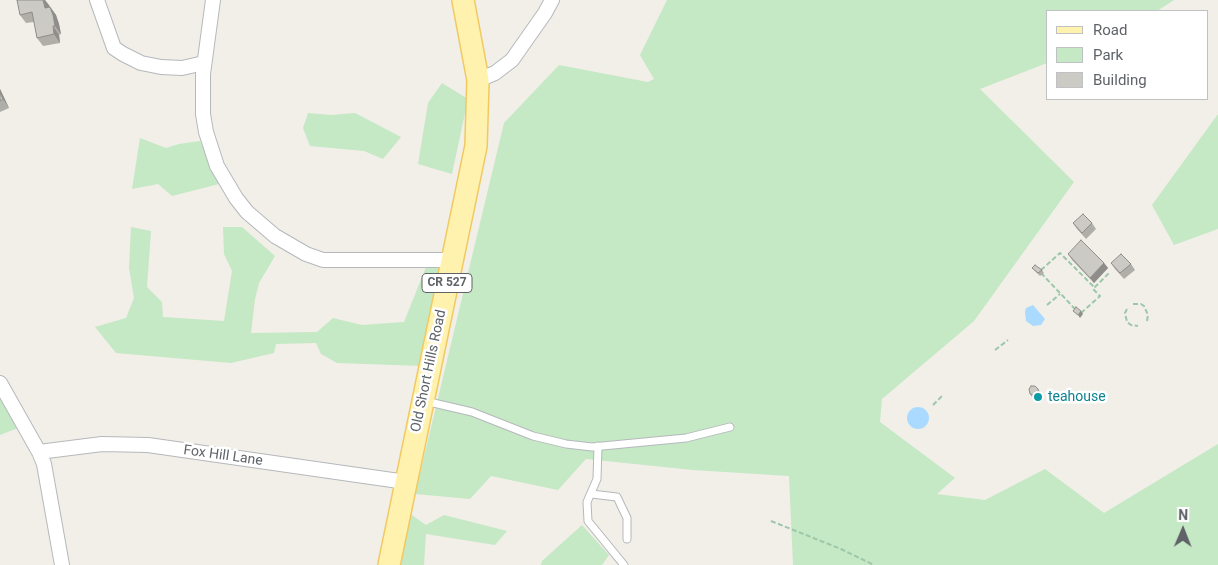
<!DOCTYPE html>
<style>
body{margin:0}
#map{position:relative;width:1218px;height:565px;overflow:hidden;background:#f1efe8;font-family:Roboto,sans-serif}
canvas{display:block}
.legend{position:absolute;left:1046px;top:10px;width:162px;height:90px;box-sizing:border-box;background:#fff;border:1px solid #bfc1c3;margin:0;padding:6px 9px;list-style:none;font-size:15px;color:#5f6368}
.legend li{display:flex;align-items:center;gap:10px;height:25px}
.legend b{width:25px;border:1px solid #bfc1c3}
.north{position:absolute;left:1158px;top:505px;width:50px;height:50px;-webkit-text-stroke:4px #fff;paint-order:stroke;rotate:1deg;font-size:14px;font-weight:700;line-height:20px;text-align:center;color:#5f6368}
.north::after{content:'';display:block;margin:auto;width:18px;height:22px;background:#5f6368;clip-path:polygon(50% 0,100% 100%,50% 72%,0 100%)}
</style>
<div id="map">
<canvas width="1218" height="565"></canvas>
<ul class="legend">
<li><b style="height:6px;background:#fff2af"></b>Road</li>
<li><b style="height:14px;background:#c5e8c5"></b>Park</li>
<li><b style="height:14px;background:#cccac5"></b>Building</li>
</ul>
<div class="north">N</div>
</div>
<script>
const ctx = document.querySelector('canvas').getContext('2d');
ctx.lineJoin = 'round';
function fill(path, color) { ctx.fillStyle = color; ctx.fill(path, 'evenodd'); }
const toPath = rows => new Path2D(rows.map(r => 'M' + r).join(''));
function stroke(path, color, width, dash) { ctx.strokeStyle = color; ctx.lineWidth = width; ctx.lineCap = dash ? 'butt' : 'round'; ctx.setLineDash(dash || []); ctx.stroke(path); }
function drawText(font, color, halo, rows, align = 'center') {
  ctx.font = font + ' Roboto,sans-serif'; ctx.lineWidth = 5; ctx.setLineDash([]); ctx.textBaseline = 'middle'; ctx.strokeStyle = halo; ctx.fillStyle = color; for (const [text, x, y, turn = 0] of rows) {
    ctx.save(); ctx.translate(x, y); ctx.rotate((+turn || 0) * Math.PI / 180); ctx.textAlign = isNaN(turn) ? turn : align; if (halo) ctx.strokeText(text, 0, 0); ctx.fillText(text, 0, 0); ctx.restore();
  }
}
const green = toPath([
 [667,0,1174,0,1157,11,1047,11,1047,63,980,89,1074,182,974,321,882,399,880,422,955,478,937,494,985,500,1045,469,1104,513,1218,444,1218,565,793,565,789,476,693,470,586,459,558,490,491,476,470,499,415,494,504,123,559,65,648,82,654,79,640,55],
 [442,83,468,99,452,174,418,164,428,103],
 [308,113,331,115,355,113,401,137,383,159,364,151,310,146,303,128],
 [1218,114,1218,229,1174,245,1152,205],
 [140,138,166,148,179,144,200,141,219,184,172,196,158,184,132,189],
 [131,227,151,231,147,287,162,302,163,317,224,321,232,271,224,254,223,227,242,227,275,256,259,283,255,299,251,333,317,332,333,318,362,325,404,322,426,267,446,266,422,366,337,363,321,354,316,343,276,344,274,353,231,363,116,353,95,327,126,318,134,298,129,268],
 [0,393,18,428,0,435],
 [406,511,426,525,444,515,507,531,495,545,426,534,424,565,396,565],
 [582,525,609,555,602,565,541,565,542,561]
]);
const water = toPath([
 [1033,305,1045,319,1041,325,1033,326,1026,321,1025,312,1026,308],
 '907 418a11 11 0 1 1 22 0a11 11 0 1 1-22 0Z'
]);
const path = toPath([
 [1041,270,1060,253,1095,288],
 [1041,273,1076,310],
 [1133,304,1141,304,1144,306,1148,315,1147,321],
 [1047,305,1060,294],
 [1127,309,1125,313,1127,322,1131,325,1138,326],
 [1081,313,1100,296,1093,289,1109,273],
 [995,350,1008,340],
 [933,405,942,396],
 [771,521,841,549,874,565]
]);
const service = toPath([
 [425,401,472,412,533,436,566,444,592,447,686,438,730,427],
 [598,446,597,479,587,502,588,521,624,565],
 [591,494,617,497,627,518,627,539]
]);
const minor = toPath([
 [97,0,114,48,123,54,141,63,161,67,182,68,204,63],
 [213,0,203,74,203,114,206,132,217,166,236,198,247,212,275,236,306,254,323,260,452,260],
 [478,80,495,73,512,60,545,13,552,0],
 [0,383,39,452,44,464,62,565],
 [39,452,102,444,148,445,406,482]
]);
const primary = toPath([
 [389,565,476,146,478,80,463,0]
]);
const wall = toPath([
 [49,5,56,15,59,24,61,34,59,35,60,43,43,46,37,38,34,22,26,23,20,15],
 [0,89,9,108,0,112],
 [1073,223,1092,223,1096,229,1086,239,1077,229],
 [1068,254,1104,263,1108,268,1094,283,1072,260],
 [1111,263,1131,264,1135,270,1124,279,1115,269],
 [1032,268,1042,270,1044,273,1040,276],
 [1030,394,1042,395,1043,400,1041,402,1034,400]
]);
const shadedWall = toPath([
 [43,0,45,0,49,5,51,16,45,8],
 [50,7,56,15,59,24,61,34,55,26],
 [53,26,59,35,60,43,54,34],
 [0,89,9,108,3,99,0,93],
 [1104,263,1108,268,1094,283,1090,278],
 [1081,311,1083,314,1080,318,1078,315],
 [1038,389,1042,395,1043,400,1041,402,1037,396]
]);
const building = toPath([
 [17,0,43,0,45,8,50,7,53,15,55,26,53,26,54,34,37,38,32,12,20,15,17,0],
 [0,93,3,99,0,101,0,93],
 [1083,214,1092,223,1082,233,1073,223,1083,214],
 [1081,240,1104,263,1090,278,1068,254,1081,240],
 [1121,254,1131,264,1120,273,1111,263,1121,254],
 [1035,265,1042,270,1038,273,1032,268,1035,265],
 [1076,307,1081,311,1078,315,1073,311,1076,307],
 [1031,386,1035,386,1038,389,1039,394,1037,396,1030,394,1029,389,1031,386]
]);
const markers = [
 [1038,397,5,"#0f9aa8"]
];
const shields = [
 [447,283,50]
];
const shieldNames = [
 ["CR 527",447,283]
];
const streetNames = [
 ["Old Short Hills Road",429,371,-78],
 ["Fox Hill Lane",223,456,8]
];
const cultureNames = [
 ["teahouse",1048,397]
];
fill(green, '#c5e8c5');
fill(water, '#aadaff');
stroke(service, '#b5b8bc', 9);
stroke(minor, '#b5b8bc', 16);
stroke(primary, '#f2c960', 24);
stroke(path, '#9cc7a9', 2, [5, 2.5]);
stroke(service, '#fff', 7);
stroke(minor, '#fff', 14);
stroke(primary, '#fff2af', 21);
fill(wall, '#afaea9');
fill(shadedWall, '#8f8d8a');
fill(building, '#cccac5');
stroke(building, '#8f8d8a', 1);
for (const [x, y, r, color] of markers) { const dot = new Path2D(); dot.arc(x, y, r, 0, 2 * Math.PI); ctx.fillStyle = color; ctx.fill(dot); stroke(dot, '#fff', 2); }
for (const [x, y, w] of shields) { const box = new Path2D(); box.roundRect(x - w / 2, y - 9.5, w, 19, 4); ctx.fillStyle = '#fff'; ctx.fill(box); stroke(box, '#5f6368', 1); }
drawText('bold 12px', '#5f6368', null, shieldNames);
drawText('14px', '#5f6368', '#fff', streetNames);
drawText('14px', '#0d838f', '#fff', cultureNames, 'left');
</script>
